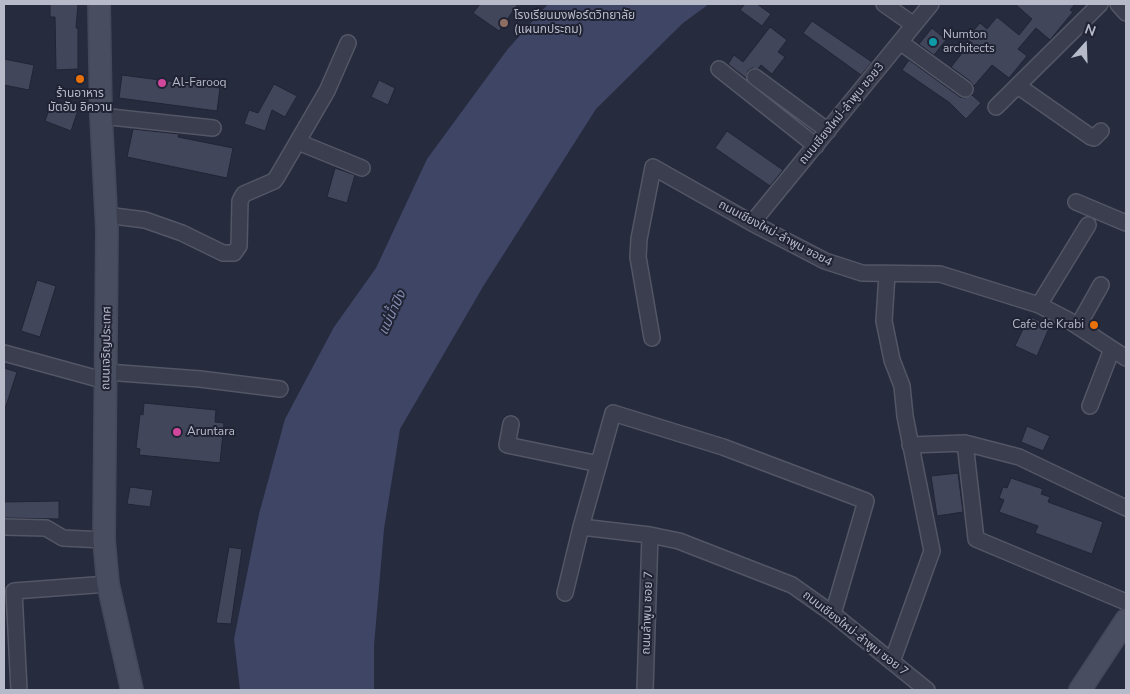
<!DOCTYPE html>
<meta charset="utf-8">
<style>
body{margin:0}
#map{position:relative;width:1130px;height:694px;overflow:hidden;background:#272b3e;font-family:"Nunito Sans",sans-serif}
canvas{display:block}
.frame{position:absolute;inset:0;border:5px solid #b7bac8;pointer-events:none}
.north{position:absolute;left:1060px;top:20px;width:50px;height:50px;-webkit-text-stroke:4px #202333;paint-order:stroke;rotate:20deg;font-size:14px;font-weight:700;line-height:20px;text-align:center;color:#b7bac8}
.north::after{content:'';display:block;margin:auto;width:18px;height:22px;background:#b7bac8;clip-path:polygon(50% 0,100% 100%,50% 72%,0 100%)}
</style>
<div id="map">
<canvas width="1130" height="694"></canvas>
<div class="frame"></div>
<div class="north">N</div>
</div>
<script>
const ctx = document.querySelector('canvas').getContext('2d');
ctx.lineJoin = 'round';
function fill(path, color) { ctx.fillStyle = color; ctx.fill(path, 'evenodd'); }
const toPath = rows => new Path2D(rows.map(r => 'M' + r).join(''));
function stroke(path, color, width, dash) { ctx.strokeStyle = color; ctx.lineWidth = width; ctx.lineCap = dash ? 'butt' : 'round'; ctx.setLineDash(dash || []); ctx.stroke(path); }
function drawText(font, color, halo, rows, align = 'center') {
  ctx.font = font + ' "Nunito Sans","Noto Sans Thai",sans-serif'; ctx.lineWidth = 4; ctx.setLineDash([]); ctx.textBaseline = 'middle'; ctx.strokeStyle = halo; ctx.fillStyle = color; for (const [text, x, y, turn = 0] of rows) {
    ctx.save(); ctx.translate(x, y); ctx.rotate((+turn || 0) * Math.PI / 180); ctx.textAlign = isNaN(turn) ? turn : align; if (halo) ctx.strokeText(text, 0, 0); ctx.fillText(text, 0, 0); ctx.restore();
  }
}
const water = toPath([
 [548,4,709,4,683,23,596,109,484,285,400,429,384,529,374,646,374,690,240,690,234,639,259,514,285,419,334,327,376,268,427,159,507,50]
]);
const building = toPath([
 [50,4,78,4,76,28,78,28,78,69,56,70,55,17,50,17,50,4],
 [480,4,518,4,499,31,473,13,480,4],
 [745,4,757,4,771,14,762,26,740,10,745,4],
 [1015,4,1075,4,1070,10,1073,12,1050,40,1036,28,1018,49,1027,56,1009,78,992,65,974,86,970,81,951,67,971,42,966,39,980,23,987,29,997,17,1019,35,1032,19,1015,4],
 [812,21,872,62,861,75,803,33,812,21],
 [770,27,787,40,778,52,785,57,772,74,761,65,758,69,752,68,748,71,746,78,728,64,734,55,743,62,770,27],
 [932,28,946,40,934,55,919,44,932,28],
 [4,59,34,65,29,90,4,85,4,59],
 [909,60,960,97,965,98,972,95,981,103,966,119,950,103,902,70,909,60],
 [122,75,220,88,217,111,119,98,122,75],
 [379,80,395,88,388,105,371,97,379,80],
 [274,84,297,96,285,117,272,110,265,131,244,124,249,110,258,113,274,84],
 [51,104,79,107,71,131,45,121,51,104],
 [133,129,179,134,178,137,233,148,227,178,127,157,133,129],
 [727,131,783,170,770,186,715,148,727,131],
 [335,168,355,175,347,203,327,197,335,168],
 [37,280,56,286,40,337,21,331,37,280],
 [1029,316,1050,326,1037,356,1015,346,1029,316],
 [4,368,17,372,6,406,4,405,4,368],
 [144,403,216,410,215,422,224,423,220,463,139,455,140,449,136,448,140,414,143,415,144,403],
 [1027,426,1050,436,1043,451,1021,442,1027,426],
 [958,473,963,512,937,516,931,476,958,473],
 [1011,478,1043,489,1041,494,1050,497,1048,502,1103,522,1092,554,1035,533,1038,526,999,512,1004,500,999,498,1003,487,1007,488,1011,478],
 [130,487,153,490,150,507,127,504,130,487],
 [59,501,59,519,4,518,4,502,59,501],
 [229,547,242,549,231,624,216,623,229,547]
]);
const street = toPath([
 [884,4,914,25],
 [1118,4,1126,13],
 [900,42,965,89],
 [719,69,816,146],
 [755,77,828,131],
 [1018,86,1091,137,1094,138,1101,131],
 [996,107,1100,4],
 [101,116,213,128],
 [298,142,362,168],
 [1076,202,1126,223],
 [106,215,145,220,182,233,223,253,234,253,239,246,240,201,242,197,244,194,274,181,277,177,327,91,348,43],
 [752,223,931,4],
 [887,274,884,321,892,360,902,386,905,416,932,551,892,662],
 [1039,305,1088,225],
 [1078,326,1101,285],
 [652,338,638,257,639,239,653,167,752,223,825,261,862,273,940,274,1039,305,1068,320,1126,358],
 [4,353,106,381],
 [107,372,200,379,280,389],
 [1090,406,1112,349],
 [511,424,507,445,599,464],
 [910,445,965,443],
 [1126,508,1019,457,965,443,976,539,1126,602],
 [4,527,46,528,63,538,104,540],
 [581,527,650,535,679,541,792,585,833,614,927,690],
 [565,593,581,527,613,413,723,447,866,501,833,614],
 [19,690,14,591,108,584],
 [645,690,650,535]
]);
const secondary = toPath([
 [99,4,101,116,107,230,104,540,108,584,132,690],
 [1080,690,1126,620]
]);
const markers = [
 [504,23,5,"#8d6e63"],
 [933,42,5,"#0f9aa8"],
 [80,79,5,"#e8710a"],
 [162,83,5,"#d1479c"],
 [1094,325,5,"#e8710a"],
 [177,432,5,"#d1479c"]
];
const poiNames = [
 ["โรงเรียนมงฟอร์ตวิทยาลัย",514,16],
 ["(แผนกประถม)",514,30],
 ["Numton",943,35],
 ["architects",943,49],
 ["Al-Farooq",172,83],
 ["ร้านอาหาร",80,94,"center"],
 ["มัตอัม อิควาน",80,108,"center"],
 ["Cafe de Krabi",1084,325,"right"],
 ["Aruntara",187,432]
];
const streetNames = [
 ["ถนนเชียงใหม่-ลำพูน ซอย3",842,114,-51],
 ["ถนนเชียงใหม่-ลำพูน ซอย4",775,234,28],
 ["ถนนเจริญประเทศ",107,348,-89],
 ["ถนนลำพูน ซอย 7",648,613,-88],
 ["ถนนเชียงใหม่-ลำพูน ซอย 7",855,634,38]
];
const waterNames = [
 ["แม่น้ำปิง",393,313,-65]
];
fill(water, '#3e4565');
fill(building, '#41465b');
stroke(building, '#222535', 1);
stroke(street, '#535665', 18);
stroke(secondary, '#444757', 24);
stroke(street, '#3b3e4e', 15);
stroke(secondary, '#494d60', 21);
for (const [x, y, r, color] of markers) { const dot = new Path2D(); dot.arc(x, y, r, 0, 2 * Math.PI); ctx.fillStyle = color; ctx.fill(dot); stroke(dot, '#202333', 2); }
drawText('12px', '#b7bac8', '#202333', poiNames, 'left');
drawText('12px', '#b7bac8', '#202333', streetNames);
drawText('italic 14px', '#818aad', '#202333', waterNames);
</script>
